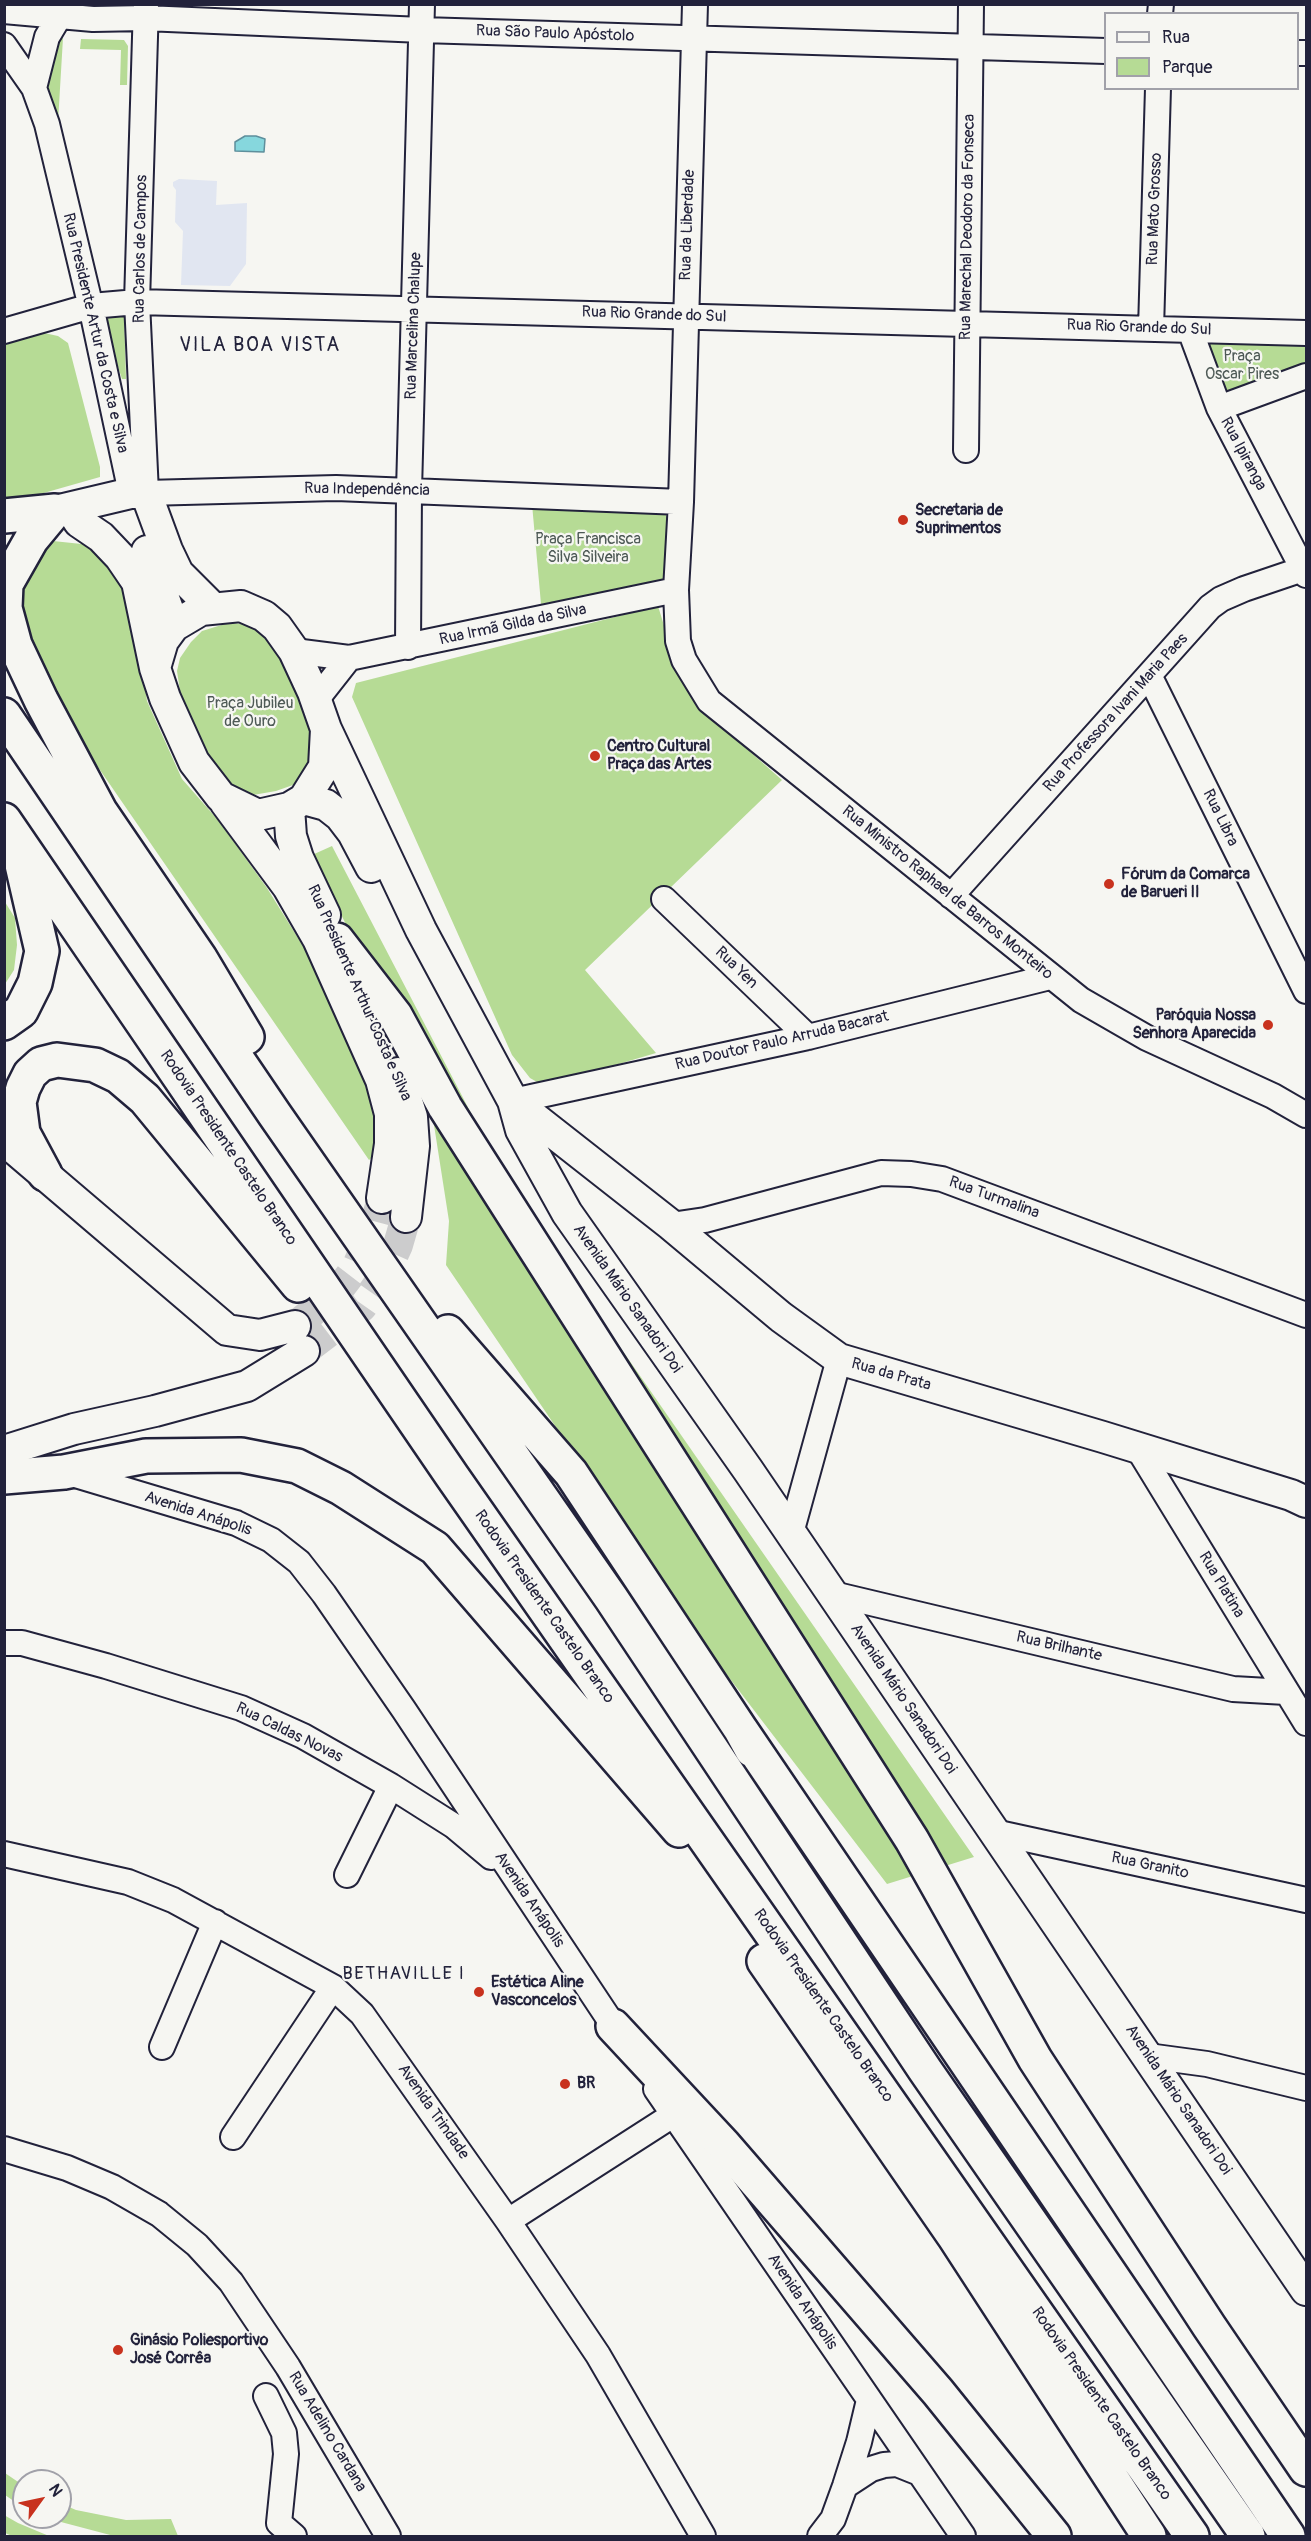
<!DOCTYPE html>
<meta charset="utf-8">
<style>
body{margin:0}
#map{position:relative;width:1311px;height:2541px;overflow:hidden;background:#f6f6f2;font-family:Pangolin,sans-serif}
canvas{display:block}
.frame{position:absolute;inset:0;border:6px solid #22223b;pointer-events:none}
.legend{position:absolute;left:1104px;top:12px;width:195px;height:78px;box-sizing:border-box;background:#f6f6f2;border:2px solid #a1a1a9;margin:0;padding:8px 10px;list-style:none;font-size:18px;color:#22223b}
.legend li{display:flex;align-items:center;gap:12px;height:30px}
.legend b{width:30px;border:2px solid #a1a1a9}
.north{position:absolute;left:12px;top:2469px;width:60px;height:60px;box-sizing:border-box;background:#f6f6f2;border:2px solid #a1a1a9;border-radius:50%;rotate:57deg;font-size:16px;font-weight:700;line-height:24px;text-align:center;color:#22223b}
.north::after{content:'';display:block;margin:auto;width:21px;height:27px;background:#c8321e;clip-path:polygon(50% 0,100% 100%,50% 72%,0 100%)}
</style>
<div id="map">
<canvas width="1311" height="2541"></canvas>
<div class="frame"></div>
<ul class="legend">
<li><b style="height:8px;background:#f6f6f2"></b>Rua</li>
<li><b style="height:16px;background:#b6db95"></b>Parque</li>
</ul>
<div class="north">N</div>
</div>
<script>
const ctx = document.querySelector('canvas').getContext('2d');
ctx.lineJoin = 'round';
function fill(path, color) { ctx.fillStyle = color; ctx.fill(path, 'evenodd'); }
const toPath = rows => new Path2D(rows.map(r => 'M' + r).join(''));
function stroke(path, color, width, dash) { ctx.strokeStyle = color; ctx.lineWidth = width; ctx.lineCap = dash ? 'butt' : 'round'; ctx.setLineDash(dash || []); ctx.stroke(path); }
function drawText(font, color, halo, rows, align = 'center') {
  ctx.font = font + ' Pangolin,sans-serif'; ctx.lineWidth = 4.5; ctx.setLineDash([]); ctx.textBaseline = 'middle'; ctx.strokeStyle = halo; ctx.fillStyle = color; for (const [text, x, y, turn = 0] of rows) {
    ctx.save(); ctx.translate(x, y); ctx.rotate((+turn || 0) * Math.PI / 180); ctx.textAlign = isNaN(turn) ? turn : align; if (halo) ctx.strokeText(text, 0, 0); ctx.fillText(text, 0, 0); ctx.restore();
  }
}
const built = toPath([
 [179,179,217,181,216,205,247,203,246,264,230,286,181,285,183,231,175,222,176,190,173,186,173,182]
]);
const green = toPath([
 [63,38,58,122,45,102,45,60,53,42],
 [81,39,124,40,128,46,127,85,120,85,121,50,80,49],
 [124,313,126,379,122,379,102,317],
 [44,333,58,336,68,343,100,467,100,477,5,504,5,342],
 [1198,337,1306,341,1306,368,1227,401],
 [532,504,653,505,666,514,670,528,667,576,656,583,541,604],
 [53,541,91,545,119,566,140,653,147,701,182,779,218,820,267,888,316,967,381,1109,376,1154,369,1160,91,757,29,647,18,590,26,561],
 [658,606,674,658,695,703,782,780,585,970,656,1053,544,1086,530,1078,512,1055,352,697,356,683],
 [228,623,246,624,264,635,277,648,312,713,310,764,303,775,293,785,276,791,253,795,235,790,216,768,201,741,180,691,177,671,180,658,191,642,202,631],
 [332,846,511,1190,974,1857,887,1884,701,1641,446,1265,449,1221,434,1125,398,1031,312,855],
 [5,902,15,918,17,945,14,970,5,984],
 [5,2473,24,2486,24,2508,5,2495],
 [60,2503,76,2510,126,2520,171,2519,178,2536,114,2536,42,2517,60,2517],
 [4,2515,18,2523,49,2536,12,2536,5,2533]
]);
const water = toPath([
 [245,136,256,136,265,139,264,152,235,151,235,142,245,136]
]);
const majorTunnel = toPath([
 [295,1326,337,1292,357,1266,375,1224,382,1198],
 [304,1351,362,1307,385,1274,398,1245,406,1217]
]);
const minor = toPath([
 [146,4,137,302,146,493,336,488,681,502],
 [695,4,681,502,676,590,678,641,684,660,709,701,1081,1000,1147,1038,1273,1096,1306,1115],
 [4,11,93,19,145,18,422,30,1106,51],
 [1160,14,1161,4],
 [4,45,34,88,47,124,94,320,131,493],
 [1298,53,1306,53],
 [34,88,47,37,59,17],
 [1151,329,1158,88],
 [1190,330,1219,408,1306,575],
 [4,331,91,306,137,302,1306,333],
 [1219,408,1306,376],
 [966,450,971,4],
 [408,647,409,491,422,4],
 [294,651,349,658,676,590],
 [1150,677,1306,991],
 [316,700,349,658],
 [951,896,1210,607,1221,599,1244,589,1306,568],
 [664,899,808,1037],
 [513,1101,808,1037,1050,977],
 [671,1225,705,1220,881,1173,911,1174,942,1179,1306,1315],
 [1137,1447,1306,1723],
 [69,1473,236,1523,271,1540,299,1562,324,1594,404,1710,623,2040],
 [791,1533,839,1359],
 [833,1594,1233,1689,1286,1692],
 [4,1643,22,1643,106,1666,241,1708,303,1736,391,1786,454,1826,491,1857],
 [994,1832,1306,1900],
 [4,1854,128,1882,173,1900,333,1987,362,2014,508,2221,598,2355,703,2536],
 [347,1875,391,1786],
 [162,2047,215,1922],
 [1148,2056,1207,2064,1306,2088],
 [656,2089,963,2536],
 [233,2137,333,1987],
 [4,2149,67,2168,112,2187,159,2214,197,2245,231,2282,288,2367,388,2536],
 [508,2221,673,2115],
 [266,2396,284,2433,286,2454,279,2523,294,2536],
 [845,2486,871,2469,884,2465,897,2464,917,2472],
 [820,2536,833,2519,845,2486,859,2442,869,2400]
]);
const major = toPath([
 [70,508,79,522,101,537,120,557,137,582,155,668,165,698,194,762,221,797,258,815,289,808,304,799,324,767,326,729,313,692,294,651,277,627,264,616,241,606,201,610,174,626,163,641,155,668],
 [55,511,131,493,146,493,167,550,178,573,213,608],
 [147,551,174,626],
 [326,729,421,930,513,1101,521,1130,567,1213,748,1470,1306,2290],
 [304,799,326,805,340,816,353,833,371,867],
 [225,802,288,887,318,939,381,1080,390,1114,390,1144,382,1198],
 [289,808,291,836,298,858,325,915],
 [398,1073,412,1117,414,1146,406,1217],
 [513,1101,671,1225,781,1317,839,1359,1103,1437,1291,1495,1306,1502],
 [4,1140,227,1330,260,1335,295,1326],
 [4,1451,74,1429,155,1411,247,1386,304,1351]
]);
const highway = toPath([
 [55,511,31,540,6,584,5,608,15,645,41,700,100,811,200,958,247,1037],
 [4,516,55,511],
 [4,715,275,1115,611,1598,925,2070,1248,2536],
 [4,820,452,1476,1192,2536],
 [337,940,395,1015,445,1107,912,1840,1035,2059,1209,2326,1306,2469],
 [4,1023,21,1011,35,983,42,951,20,856],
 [45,1174,23,1133,19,1102,23,1088,30,1074,41,1064,57,1060,95,1065,118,1076,145,1099,298,1285],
 [448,1332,571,1473,741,1730,752,1750],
 [4,1477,64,1472,146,1456,241,1455,297,1466,341,1488,435,1548,679,1830],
 [741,1730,1288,2536],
 [764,1961,954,2236,1149,2536],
 [613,2026,724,2145,938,2392,1054,2536]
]);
const markers = [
 [903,520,6,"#c8321e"],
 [595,756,6,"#c8321e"],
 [1109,884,6,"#c8321e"],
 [1268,1025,6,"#c8321e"],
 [479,1992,6,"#c8321e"],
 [565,2084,6,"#c8321e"],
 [118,2350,6,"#c8321e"]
];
const streetNames = [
 ["Rua São Paulo Apóstolo",555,34,2],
 ["Rua Mato Grosso",1155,209,-88],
 ["Rua da Liberdade",688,225,-88],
 ["Rua Marechal Deodoro da Fonseca",968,227,-89],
 ["Rua Carlos de Campos",141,249,-89],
 ["Rua Rio Grande do Sul",654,315,2],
 ["Rua Marcelina Chalupe",414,326,-88],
 ["Rua Rio Grande do Sul",1139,328,2],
 ["Rua Presidente Artur da Costa e Silva",95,333,77],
 ["Rua Ipiranga",1243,454,62],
 ["Rua Independência",367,490,1],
 ["Rua Irmã Gilda da Silva",513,625,-12],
 ["Rua Professora Ivani Maria Paes",1116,713,-48],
 ["Rua Libra",1220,818,64],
 ["Rua Ministro Raphael de Barros Monteiro",947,893,39],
 ["Rua Yen",736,968,44],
 ["Rua Presidente Arthur Costa e Silva",359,993,66],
 ["Rua Doutor Paulo Arruda Bacarat",782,1041,-13],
 ["Rodovia Presidente Castelo Branco",228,1148,56],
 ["Rua Turmalina",994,1198,20],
 ["Avenida Mário Sanadori Doi",627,1299,55],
 ["Rua da Prata",891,1375,16],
 ["Avenida Anápolis",198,1514,18],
 ["Rua Platina",1221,1585,59],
 ["Rodovia Presidente Castelo Branco",544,1607,55],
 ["Rua Brilhante",1059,1647,13],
 ["Avenida Mário Sanadori Doi",903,1699,56],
 ["Rua Caldas Novas",289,1733,26],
 ["Rua Granito",1150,1866,12],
 ["Avenida Anápolis",529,1900,56],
 ["Rodovia Presidente Castelo Branco",823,2006,55],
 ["Avenida Mário Sanadori Doi",1178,2100,56],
 ["Avenida Trindade",433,2112,55],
 ["Avenida Anápolis",802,2302,56],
 ["Rodovia Presidente Castelo Branco",1101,2404,55],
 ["Rua Adelino Cardana",327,2432,59]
];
const parkNames = [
 ["Praça",1242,357],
 ["Oscar Pires",1242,375],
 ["Praça Francisca",588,540],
 ["Silva Silveira",588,558],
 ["Praça Jubileu",250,704],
 ["de Ouro",250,722]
];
const poiNames = [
 ["Secretaria de",915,511],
 ["Suprimentos",915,529],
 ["Centro Cultural",607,747],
 ["Praça das Artes",607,765],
 ["Fórum da Comarca",1121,875],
 ["de Barueri II",1121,893],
 ["Paróquia Nossa",1256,1016,"right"],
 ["Senhora Aparecida",1256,1034,"right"],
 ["Estética Aline",491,1983],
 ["Vasconcelos",491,2001],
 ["BR",577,2084],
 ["Ginásio Poliesportivo",130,2341],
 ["José Corrêa",130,2359]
];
const neighbourhoodNames = [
 ["BETHAVILLE I",404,1974]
];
const quarterNames = [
 ["VILA BOA VISTA",260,346]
];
fill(built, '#e1e6f1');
fill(green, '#b6db95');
fill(water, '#86d7dd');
stroke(water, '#5e8f9c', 1.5);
stroke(majorTunnel, '#cccccd', 30, [30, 15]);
stroke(minor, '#22223b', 28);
stroke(major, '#22223b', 34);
stroke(highway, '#22223b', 38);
stroke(minor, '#f6f6f2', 24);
stroke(major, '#f6f6f2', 30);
stroke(highway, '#f6f6f2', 33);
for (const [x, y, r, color] of markers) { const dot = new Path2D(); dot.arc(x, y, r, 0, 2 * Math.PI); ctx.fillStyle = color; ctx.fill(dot); stroke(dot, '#f6f6f2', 2); }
drawText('16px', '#22223b', '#f6f6f2', streetNames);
drawText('16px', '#4e5a56', '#f6f6f2', parkNames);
drawText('bold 16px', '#22223b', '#f6f6f2', poiNames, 'left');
ctx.letterSpacing = '1.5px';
drawText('18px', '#22223b', '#f6f6f2', neighbourhoodNames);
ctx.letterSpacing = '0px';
ctx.letterSpacing = '1.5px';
drawText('20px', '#22223b', '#f6f6f2', quarterNames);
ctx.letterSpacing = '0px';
</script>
